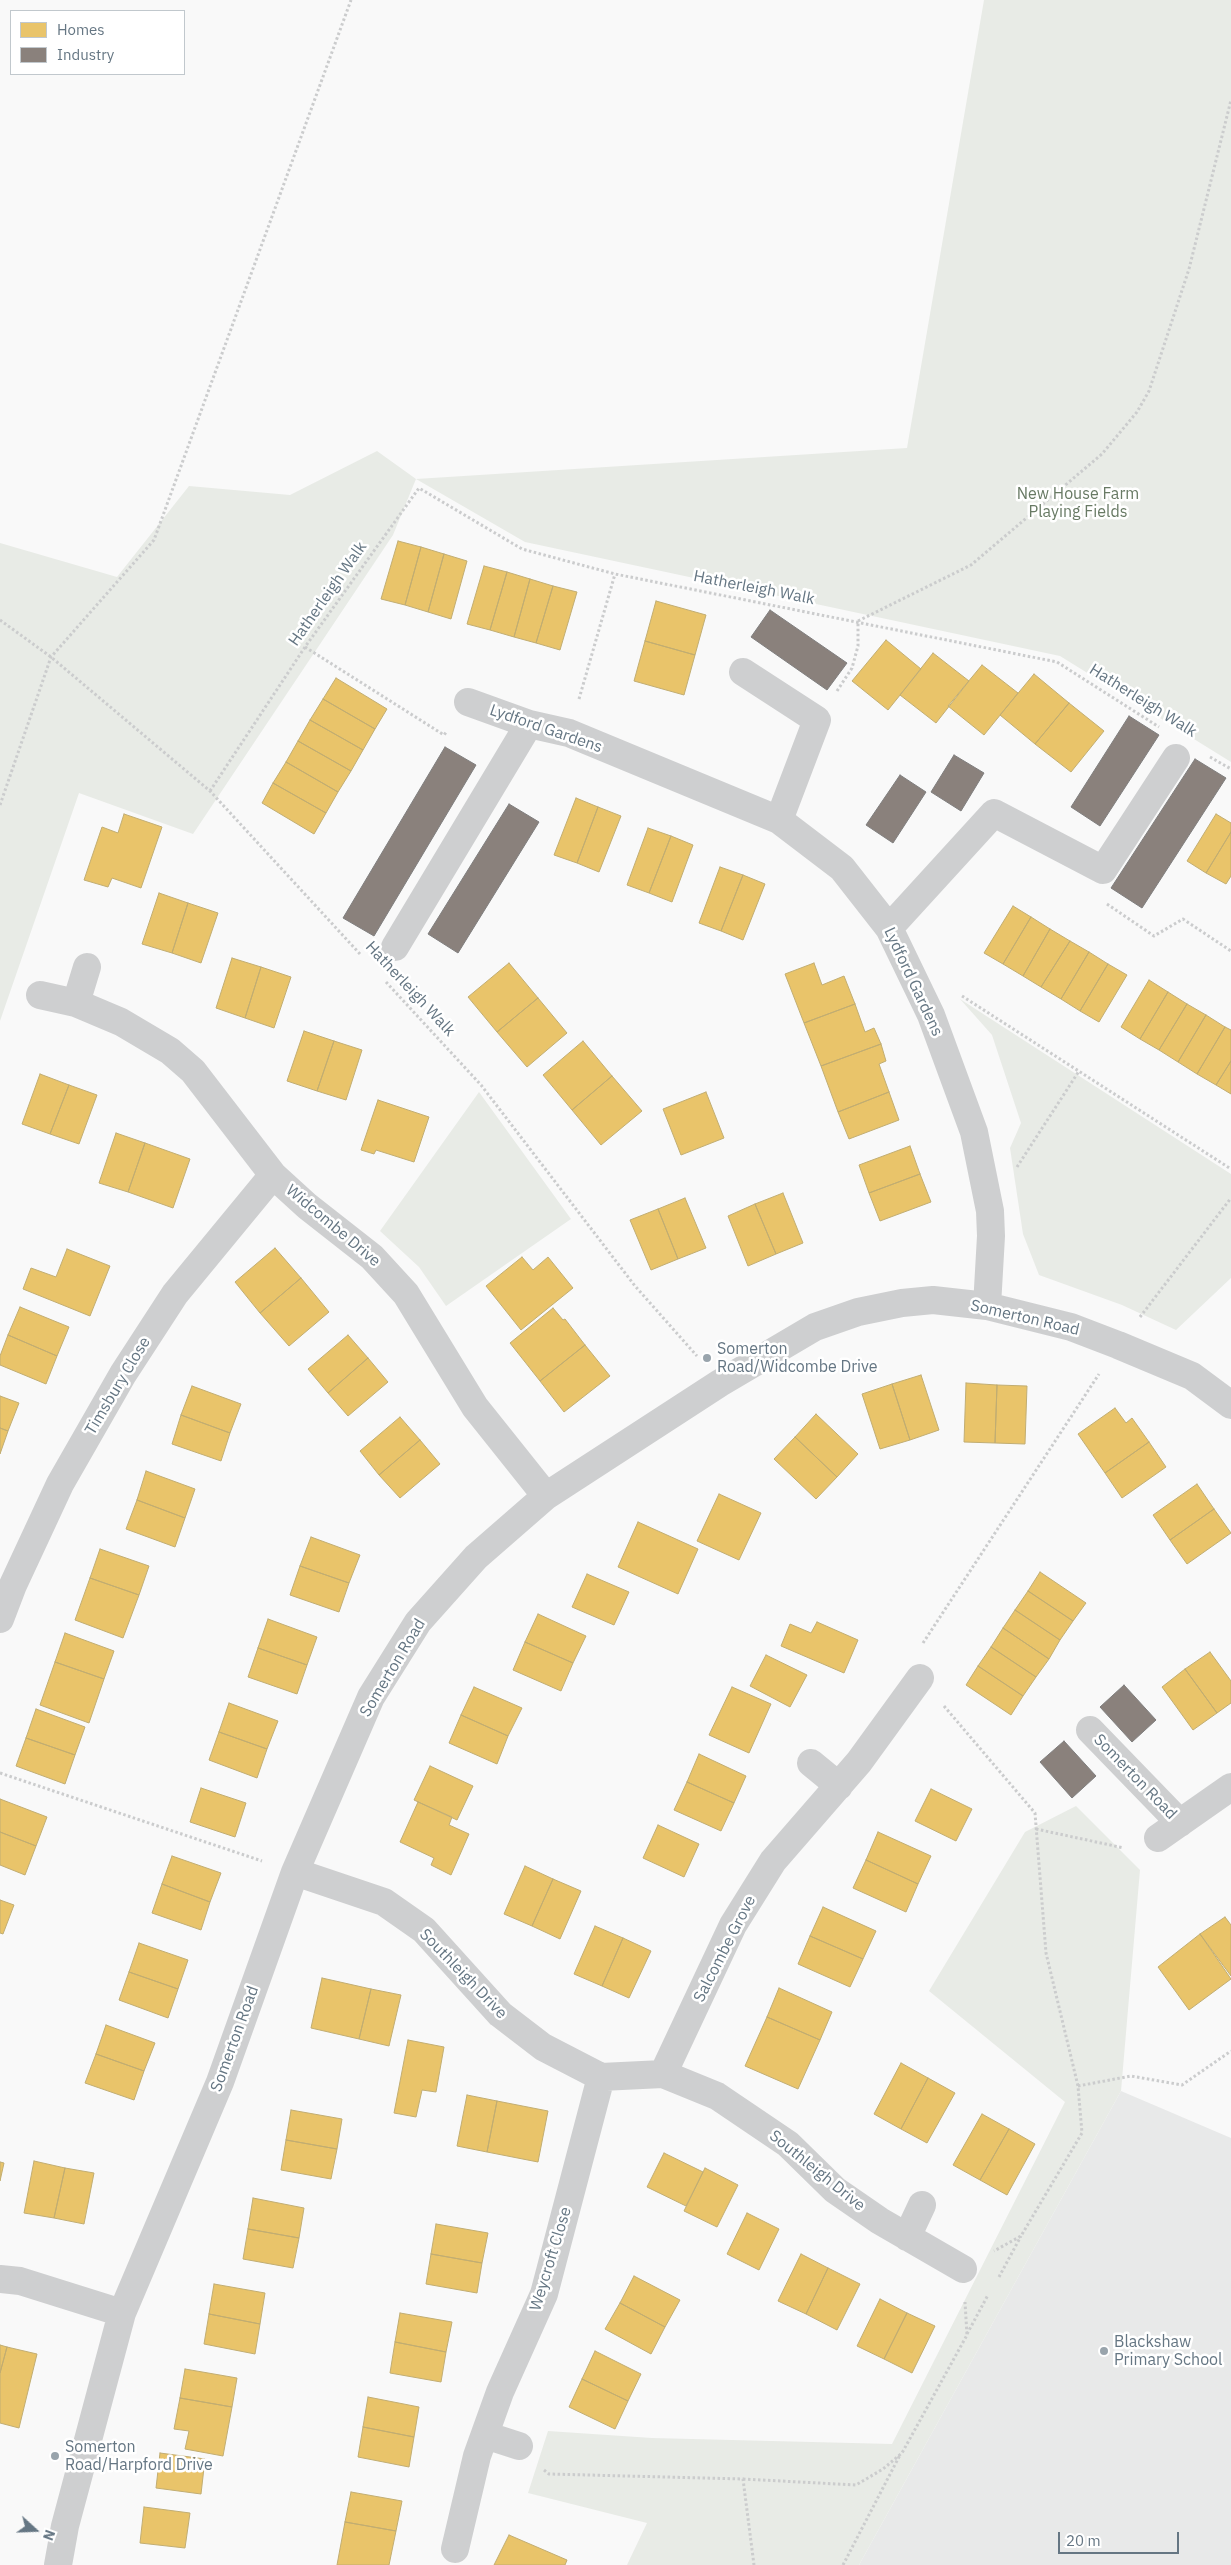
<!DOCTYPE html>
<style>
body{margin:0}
#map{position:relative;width:1231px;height:2565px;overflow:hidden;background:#f9f9f9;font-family:"IBM Plex Sans",sans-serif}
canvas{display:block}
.legend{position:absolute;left:10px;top:10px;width:175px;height:65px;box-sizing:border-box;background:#fff;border:1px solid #c1c8cd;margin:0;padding:6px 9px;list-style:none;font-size:15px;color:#657683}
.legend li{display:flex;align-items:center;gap:10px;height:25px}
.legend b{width:25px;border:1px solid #c1c8cd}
.north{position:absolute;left:10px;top:2505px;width:50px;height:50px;-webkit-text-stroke:4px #fff;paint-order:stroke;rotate:110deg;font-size:14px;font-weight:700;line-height:20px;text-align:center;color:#657683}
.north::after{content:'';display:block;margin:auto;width:18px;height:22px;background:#657683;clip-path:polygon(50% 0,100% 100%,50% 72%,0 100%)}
.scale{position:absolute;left:1058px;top:2532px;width:121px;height:22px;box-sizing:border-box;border:2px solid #657683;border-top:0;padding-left:6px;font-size:15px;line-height:18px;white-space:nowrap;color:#657683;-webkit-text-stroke:4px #fff;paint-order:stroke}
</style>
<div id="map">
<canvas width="1231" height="2565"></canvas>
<ul class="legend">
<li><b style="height:14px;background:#e9c46a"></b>Homes</li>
<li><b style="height:14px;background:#8a817c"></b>Industry</li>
</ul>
<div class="north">N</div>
<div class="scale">20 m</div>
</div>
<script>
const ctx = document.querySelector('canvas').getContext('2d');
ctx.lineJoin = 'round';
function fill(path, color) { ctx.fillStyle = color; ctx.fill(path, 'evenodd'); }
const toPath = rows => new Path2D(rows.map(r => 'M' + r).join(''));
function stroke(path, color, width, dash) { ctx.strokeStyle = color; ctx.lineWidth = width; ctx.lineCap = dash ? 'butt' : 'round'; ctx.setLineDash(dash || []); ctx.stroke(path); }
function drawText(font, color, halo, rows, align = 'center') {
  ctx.font = font + ' "IBM Plex Sans",sans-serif'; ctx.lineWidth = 5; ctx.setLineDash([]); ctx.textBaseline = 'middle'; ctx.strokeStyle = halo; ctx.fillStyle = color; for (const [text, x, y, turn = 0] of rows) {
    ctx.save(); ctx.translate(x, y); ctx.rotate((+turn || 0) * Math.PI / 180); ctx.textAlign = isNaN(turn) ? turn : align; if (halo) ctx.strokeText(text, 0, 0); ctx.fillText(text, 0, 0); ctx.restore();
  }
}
const built = toPath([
 [1121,2091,1231,2138,1231,2565,859,2565]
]);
const green = toPath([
 [984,0,1231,0,1231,762,1060,656,525,542,416,479,393,535,193,834,79,793,0,1021,0,543,117,577,189,486,290,495,377,451,416,479,907,448],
 [960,999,1231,1174,1231,1278,1176,1330,1122,1305,1039,1275,1023,1234,1010,1148,1021,1123,992,1035],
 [479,1092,571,1219,446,1306,419,1267,380,1231],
 [1076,1806,1140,1870,1121,2091,859,2565,627,2565,647,2523,528,2493,548,2431,652,2438,892,2444,1065,2102,929,1991,1025,1832]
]);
const homes = toPath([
 [398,541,421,547,405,605,381,599,398,541],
 [421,547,444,554,428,612,405,605,421,547],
 [444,554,467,561,451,619,428,612,444,554],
 [484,566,507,572,490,630,467,624,484,566],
 [507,572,530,579,514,637,490,630,507,572],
 [530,579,553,586,536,643,514,637,530,579],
 [553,586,577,592,560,650,536,643,553,586],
 [656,601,706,615,695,655,645,641,656,601],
 [886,640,921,669,888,710,852,681,886,640],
 [645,641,695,655,684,695,634,681,645,641],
 [933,653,969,681,936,723,900,695,933,653],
 [982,665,1018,693,984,735,948,706,982,665],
 [1034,674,1069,703,1035,744,1000,715,1034,674],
 [336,678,387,709,375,729,323,699,336,678],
 [323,699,375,729,363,750,310,720,323,699],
 [1069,703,1104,731,1071,772,1035,744,1069,703],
 [310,720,363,750,351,771,298,741,310,720],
 [298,741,351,771,338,792,286,762,298,741],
 [286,762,338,792,326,813,273,783,286,762],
 [273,783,326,813,314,834,262,803,273,783],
 [576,798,598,807,577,863,554,855,576,798],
 [598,807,621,816,599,872,577,863,598,807],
 [124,814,162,827,141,888,112,878,108,887,84,880,102,827,118,833,124,814],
 [1216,814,1231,823,1231,832,1206,873,1187,861,1216,814],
 [648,828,671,836,649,893,627,885,648,828],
 [1231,832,1231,876,1226,884,1206,873,1231,832],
 [671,836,693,845,672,902,649,893,671,836],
 [720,867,743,875,721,931,699,923,720,867],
 [743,875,765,884,743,940,721,931,743,875],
 [159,893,188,903,172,953,142,944,159,893],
 [188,903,218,913,201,963,172,953,188,903],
 [1013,906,1031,917,1003,964,984,953,1013,906],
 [1031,917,1050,929,1023,976,1003,964,1031,917],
 [1050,929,1070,941,1041,987,1023,976,1050,929],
 [1070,941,1089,952,1061,999,1041,987,1070,941],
 [1089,952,1108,964,1080,1011,1061,999,1089,952],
 [232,958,261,967,245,1018,216,1008,232,958],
 [509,963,538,998,497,1032,468,997,509,963],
 [814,963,822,985,844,976,855,1004,804,1023,785,974,814,963],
 [1108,964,1127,975,1099,1022,1080,1011,1108,964],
 [261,967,291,977,274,1028,245,1018,261,967],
 [1149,980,1168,992,1140,1039,1121,1027,1149,980],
 [1168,992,1187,1004,1159,1050,1140,1039,1168,992],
 [538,998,567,1033,527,1067,497,1032,538,998],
 [855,1004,865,1032,874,1028,881,1044,821,1066,804,1023,855,1004],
 [1187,1004,1206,1015,1178,1062,1159,1050,1187,1004],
 [1206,1015,1225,1027,1197,1074,1178,1062,1206,1015],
 [1225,1027,1231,1030,1231,1061,1216,1085,1197,1074,1225,1027],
 [304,1031,334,1041,317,1091,287,1081,304,1031],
 [334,1041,362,1050,346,1100,317,1091,334,1041],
 [583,1041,612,1076,572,1110,543,1075,583,1041],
 [881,1044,886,1061,879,1064,889,1092,838,1112,821,1066,881,1044],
 [1231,1061,1231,1094,1216,1085,1231,1061],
 [40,1074,69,1085,50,1134,22,1124,40,1074],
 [612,1076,642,1111,601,1145,572,1110,612,1076],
 [69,1085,97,1095,79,1144,50,1134,69,1085],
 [706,1092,724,1138,681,1155,663,1109,706,1092],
 [889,1092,899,1120,849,1139,838,1112,889,1092],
 [378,1100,429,1117,414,1162,376,1150,374,1154,361,1150,378,1100],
 [116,1133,145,1143,128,1192,99,1183,116,1133],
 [145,1143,190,1159,173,1208,128,1192,145,1143],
 [910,1146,920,1174,869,1193,859,1165,910,1146],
 [920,1174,931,1202,880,1221,869,1193,920,1174],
 [783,1193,803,1243,776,1254,755,1204,783,1193],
 [685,1198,706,1248,678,1259,658,1209,685,1198],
 [755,1204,776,1254,748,1266,728,1216,755,1204],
 [658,1209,678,1259,651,1270,630,1220,658,1209],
 [275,1248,301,1278,260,1313,235,1282,275,1248],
 [67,1249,110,1266,90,1316,23,1289,31,1268,56,1277,67,1249],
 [522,1257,533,1270,548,1257,573,1288,521,1330,486,1286,522,1257],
 [301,1278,329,1312,289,1346,260,1313,301,1278],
 [20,1307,69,1327,57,1356,8,1335,20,1307],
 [553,1308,563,1320,565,1319,585,1345,540,1381,510,1343,553,1308],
 [8,1335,57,1356,46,1384,0,1365,0,1356,8,1335],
 [348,1335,368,1358,328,1393,308,1369,348,1335],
 [585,1345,610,1376,564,1412,540,1381,585,1345],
 [368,1358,388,1382,348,1416,328,1393,368,1358],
 [921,1375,939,1430,910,1440,892,1384,921,1375],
 [966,1383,997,1385,995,1443,964,1442,966,1383],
 [892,1384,910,1440,880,1449,862,1394,892,1384],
 [997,1385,1027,1386,1025,1444,995,1443,997,1385],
 [192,1386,241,1404,230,1433,181,1415,192,1386],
 [0,1396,19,1403,8,1431,0,1428,0,1396],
 [1115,1408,1126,1423,1132,1418,1149,1442,1105,1473,1078,1434,1115,1408],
 [816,1414,858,1454,837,1477,795,1437,816,1414],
 [181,1415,230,1433,221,1461,172,1444,181,1415],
 [400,1417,420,1440,379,1475,360,1451,400,1417],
 [0,1428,8,1431,0,1454,0,1428],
 [795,1437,837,1477,816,1499,774,1459,795,1437],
 [420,1440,440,1464,400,1498,379,1475,420,1440],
 [1149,1442,1166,1467,1122,1498,1105,1473,1149,1442],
 [146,1471,195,1489,185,1518,137,1500,146,1471],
 [1197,1484,1214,1509,1170,1540,1153,1515,1197,1484],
 [719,1494,761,1513,739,1560,697,1541,719,1494],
 [137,1500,185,1518,175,1547,126,1529,137,1500],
 [1214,1509,1231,1533,1187,1564,1170,1540,1214,1509],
 [638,1522,698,1549,678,1594,618,1567,638,1522],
 [311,1537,360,1555,349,1583,300,1566,311,1537],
 [100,1549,149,1566,139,1595,90,1578,100,1549],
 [300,1566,349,1583,339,1612,290,1595,300,1566],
 [1040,1572,1086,1603,1073,1621,1028,1591,1040,1572],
 [587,1574,629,1592,614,1625,572,1607,587,1574],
 [90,1578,139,1595,123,1638,75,1620,90,1578],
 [1028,1591,1073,1621,1060,1640,1015,1610,1028,1591],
 [1015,1610,1060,1640,1049,1659,1003,1628,1015,1610],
 [538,1614,586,1636,573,1663,525,1642,538,1614],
 [268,1619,317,1637,307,1665,258,1648,268,1619],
 [817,1622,858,1640,844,1673,781,1646,790,1624,811,1633,817,1622],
 [1003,1628,1049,1659,1036,1677,991,1647,1003,1628],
 [65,1633,114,1651,104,1679,55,1662,65,1633],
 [525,1642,573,1663,561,1691,513,1670,525,1642],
 [991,1647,1036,1677,1023,1696,978,1666,991,1647],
 [258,1648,307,1665,297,1694,248,1677,258,1648],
 [1210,1652,1231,1681,1231,1703,1217,1713,1185,1669,1210,1652],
 [766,1655,807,1675,790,1707,750,1686,766,1655],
 [55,1662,104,1679,89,1723,40,1705,55,1662],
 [978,1666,1023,1696,1011,1715,966,1685,978,1666],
 [1185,1669,1217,1713,1193,1730,1162,1687,1185,1669],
 [474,1687,522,1708,508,1736,461,1715,474,1687],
 [732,1687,771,1704,749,1753,709,1735,732,1687],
 [229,1703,278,1721,267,1749,219,1732,229,1703],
 [36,1709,85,1727,75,1755,26,1738,36,1709],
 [461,1715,508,1736,497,1764,449,1743,461,1715],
 [219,1732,267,1749,257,1778,209,1760,219,1732],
 [26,1738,75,1755,65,1784,16,1766,26,1738],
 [699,1754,746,1776,734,1803,687,1782,699,1754],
 [430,1766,473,1786,457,1820,414,1800,430,1766],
 [687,1782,734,1803,721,1831,674,1810,687,1782],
 [201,1788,246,1803,235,1837,190,1822,201,1788],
 [931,1789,972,1809,956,1841,915,1821,931,1789],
 [0,1799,47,1817,36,1846,0,1832,0,1799],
 [418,1802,452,1817,449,1825,469,1834,451,1875,431,1865,434,1858,400,1842,418,1802],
 [658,1825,699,1844,684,1877,643,1858,658,1825],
 [0,1832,36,1846,25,1875,0,1865,0,1832],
 [878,1832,931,1856,918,1884,866,1860,878,1832],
 [172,1856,221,1873,210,1902,162,1884,172,1856],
 [866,1860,918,1884,906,1912,853,1888,866,1860],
 [525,1866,553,1879,532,1926,504,1914,525,1866],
 [553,1879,581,1891,560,1939,532,1926,553,1879],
 [162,1884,210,1902,201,1930,152,1913,162,1884],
 [0,1900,14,1905,3,1934,0,1933,0,1900],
 [823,1907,876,1931,863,1959,810,1936,823,1907],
 [1225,1917,1231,1925,1231,1976,1200,1934,1225,1917],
 [595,1926,623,1938,602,1986,574,1974,595,1926],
 [1200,1934,1231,1979,1189,2010,1158,1967,1200,1934],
 [810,1936,863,1959,850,1987,798,1964,810,1936],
 [623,1938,651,1951,629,1998,602,1986,623,1938],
 [139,1943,188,1960,178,1989,129,1972,139,1943],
 [129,1972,178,1989,168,2018,119,2000,129,1972],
 [322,1978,371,1989,359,2039,311,2028,322,1978],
 [779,1988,832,2012,820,2040,767,2017,779,1988],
 [371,1989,401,1995,389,2046,359,2039,371,1989],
 [767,2017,820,2040,798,2089,745,2066,767,2017],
 [106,2025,155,2043,144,2071,96,2054,106,2025],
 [408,2040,444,2047,436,2092,422,2090,416,2117,394,2113,408,2040],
 [96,2054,144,2071,134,2100,85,2083,96,2054],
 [901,2063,928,2078,901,2129,874,2114,901,2063],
 [928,2078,955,2093,927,2143,901,2129,928,2078],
 [467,2095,497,2101,487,2152,457,2146,467,2095],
 [497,2101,548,2111,538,2162,487,2152,497,2101],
 [291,2110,342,2119,337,2149,286,2140,291,2110],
 [982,2114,1009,2129,980,2180,953,2165,982,2114],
 [1009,2129,1035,2144,1007,2195,980,2180,1009,2129],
 [286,2140,337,2149,331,2179,281,2170,286,2140],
 [664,2153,703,2172,686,2206,647,2187,664,2153],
 [34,2161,65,2168,54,2218,24,2213,34,2161],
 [0,2162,4,2163,0,2181,0,2162],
 [65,2168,94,2173,84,2224,54,2218,65,2168],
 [705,2168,738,2185,717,2227,684,2211,705,2168],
 [253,2198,304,2208,299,2238,248,2229,253,2198],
 [747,2213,779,2229,759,2270,727,2254,747,2213],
 [436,2224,488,2233,482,2263,431,2254,436,2224],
 [248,2229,299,2238,293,2268,243,2259,248,2229],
 [431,2254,482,2263,477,2293,426,2284,431,2254],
 [801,2254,828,2268,806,2314,778,2301,801,2254],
 [828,2268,860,2284,837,2330,806,2314,828,2268],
 [634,2276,680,2300,665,2327,620,2303,634,2276],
 [214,2284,265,2293,260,2324,209,2314,214,2284],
 [880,2299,907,2313,884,2359,857,2346,880,2299],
 [620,2303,665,2327,651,2354,605,2329,620,2303],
 [400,2313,452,2322,446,2352,395,2342,400,2313],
 [907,2313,935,2326,912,2373,884,2359,907,2313],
 [209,2314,260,2324,255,2354,204,2344,209,2314],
 [395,2342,446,2352,441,2382,390,2373,395,2342],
 [0,2345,7,2347,0,2373,0,2345],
 [7,2347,37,2354,19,2428,0,2423,0,2373,7,2347],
 [595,2351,641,2374,628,2401,582,2379,595,2351],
 [185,2369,237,2378,232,2407,180,2398,185,2369],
 [582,2379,628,2401,615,2429,569,2407,582,2379],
 [368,2397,419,2407,414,2437,363,2427,368,2397],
 [180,2398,232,2407,223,2456,185,2449,189,2431,174,2429,180,2398],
 [363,2427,414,2437,409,2467,358,2457,363,2427],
 [160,2453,205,2459,201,2494,156,2488,160,2453],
 [351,2492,402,2501,396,2531,345,2522,351,2492],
 [144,2507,190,2513,185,2548,140,2543,144,2507],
 [345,2522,396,2531,389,2565,337,2565,345,2522],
 [509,2535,567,2560,565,2565,494,2565,509,2535]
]);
const industry = toPath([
 [770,610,847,663,827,690,751,637,770,610],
 [1129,716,1159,735,1100,826,1071,807,1129,716],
 [445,747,476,765,374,936,343,918,445,747],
 [954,755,984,773,961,811,931,792,954,755],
 [1195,759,1226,778,1142,908,1111,888,1195,759],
 [900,775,926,792,893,843,866,825,900,775],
 [509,804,539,822,458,953,428,934,509,804],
 [1124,1685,1156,1720,1132,1742,1100,1707,1124,1685],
 [1064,1741,1096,1776,1072,1798,1040,1762,1064,1741]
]);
const path = toPath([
 [0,620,51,657,210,791,360,954],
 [858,621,971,565,1102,454,1137,412,1149,391,1189,269,1231,100],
 [305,647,444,735,447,731],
 [837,691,852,668,858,646,858,622],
 [579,699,615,574],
 [1210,757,1231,769],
 [210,791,305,647,419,488,522,549,615,574,1057,662,1159,727],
 [0,805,51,657,154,540,351,0],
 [1107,904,1154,936,1183,919,1231,951],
 [386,982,481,1085,635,1286,697,1356],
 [962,996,1231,1169],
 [1017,1167,1079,1071],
 [1140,1317,1231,1198],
 [923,1643,1099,1374],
 [944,1706,1035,1813,1046,1953,1078,2086,1082,2133,1021,2236,994,2251],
 [0,1773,262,1861],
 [1036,1829,1124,1848],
 [1078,2086,1131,2076,1182,2085,1231,2051],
 [999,2277,1021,2236],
 [967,2334,988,2295],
 [544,2470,549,2474,743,2479,754,2565],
 [743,2479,856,2485,883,2469,902,2453,967,2335,965,2302],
 [843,2565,900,2455]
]);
const minor = toPath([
 [743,672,817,720,779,820],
 [468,702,529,724,569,733,779,820,842,868,889,928,931,1015,974,1132,990,1211,991,1236,987,1306],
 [889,928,994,813,1103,870,1176,758],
 [395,947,529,724],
 [40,995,76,1003,121,1022,170,1051,193,1071,273,1175,307,1206,372,1257,406,1294,475,1407,546,1496],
 [76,1003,87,967],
 [0,1619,13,1585,60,1484,123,1374,175,1294,273,1175],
 [1090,1730,1180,1823],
 [811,1763,839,1786],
 [1158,1838,1231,1787],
 [295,1872,384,1902,424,1930,500,2014,543,2047,601,2077,663,2074,717,2096,788,2144,835,2190,880,2221,963,2269],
 [663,2074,733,1925,773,1861,859,1762,920,1678],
 [907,2237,922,2205],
 [0,2279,20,2281,122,2313],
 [485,2435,519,2446],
 [455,2549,477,2456,500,2392,544,2294,601,2077],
 [58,2565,65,2526,122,2313,220,2082,295,1872,371,1697,418,1622,476,1557,546,1496,720,1383,815,1327,858,1312,902,1303,933,1300,987,1306,1071,1327,1118,1345,1192,1376,1231,1405]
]);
const markers = [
 [707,1358,5,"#99a4ac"],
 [1104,2351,5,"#99a4ac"],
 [55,2456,5,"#99a4ac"]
];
const parkNames = [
 ["New House Farm",1078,494],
 ["Playing Fields",1078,512]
];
const streetNames = [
 ["Hatherleigh Walk",754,588,11],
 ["Hatherleigh Walk",328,594,-55],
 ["Hatherleigh Walk",1143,701,32],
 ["Lydford Gardens",546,729,19],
 ["Lydford Gardens",913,982,65],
 ["Hatherleigh Walk",410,989,47],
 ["Widcombe Drive",333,1226,40],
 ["Somerton Road",1025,1318,13],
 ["Timsbury Close",118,1386,-59],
 ["Somerton Road",393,1668,-59],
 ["Somerton Road",1135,1777,46],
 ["Salcombe Grove",725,1949,-63],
 ["Southleigh Drive",463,1974,46],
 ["Somerton Road",235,2039,-70],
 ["Southleigh Drive",817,2171,39],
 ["Weycroft Close",551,2259,-73]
];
const poiNames = [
 ["Somerton",717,1349],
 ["Road/Widcombe Drive",717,1367],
 ["Blackshaw",1114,2342],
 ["Primary School",1114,2360],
 ["Somerton",65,2447],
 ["Road/Harpford Drive",65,2465]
];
fill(built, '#e8e9e9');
fill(green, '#e8ebe6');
fill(homes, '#e9c46a');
stroke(homes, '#c1ad72', 1);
fill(industry, '#8a817c');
stroke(industry, '#7f7e7e', 1);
stroke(path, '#cbcccd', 3, [2.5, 2.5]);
stroke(minor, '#cecfd0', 28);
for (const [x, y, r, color] of markers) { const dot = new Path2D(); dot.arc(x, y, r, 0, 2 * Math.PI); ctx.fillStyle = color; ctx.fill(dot); stroke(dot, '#fff', 2); }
drawText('16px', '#687a64', '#fff', parkNames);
drawText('16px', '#657683', '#fff', streetNames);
drawText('16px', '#657683', '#fff', poiNames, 'left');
</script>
